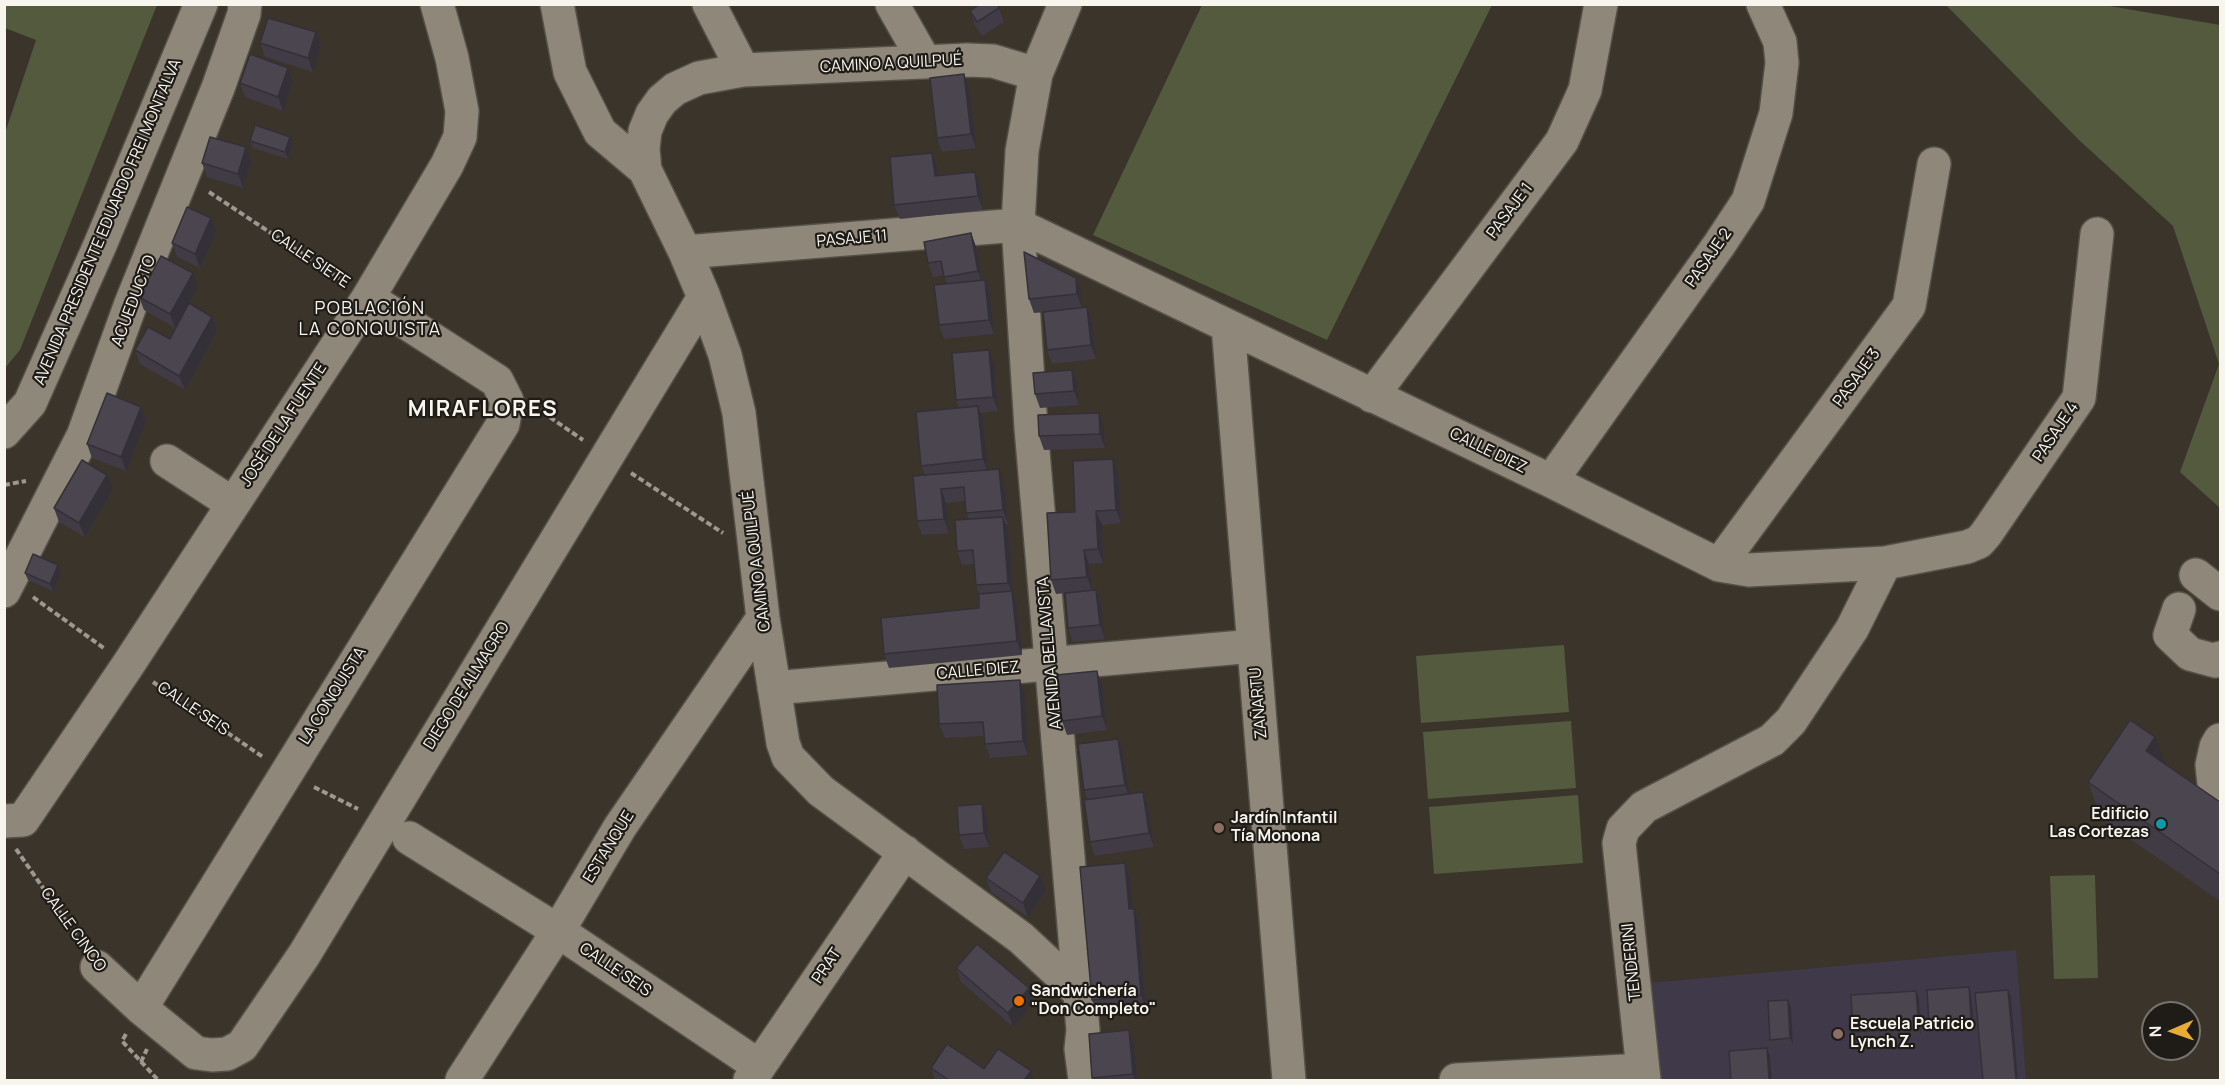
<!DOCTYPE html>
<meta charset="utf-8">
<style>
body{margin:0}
#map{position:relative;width:2225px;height:1085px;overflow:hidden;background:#3a342a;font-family:Manrope,sans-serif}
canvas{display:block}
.frame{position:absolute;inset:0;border:6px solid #f8f4ee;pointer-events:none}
.north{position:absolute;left:2141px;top:1001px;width:60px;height:60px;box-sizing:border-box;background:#1f1c17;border:2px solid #76726d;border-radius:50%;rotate:268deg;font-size:16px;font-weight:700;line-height:24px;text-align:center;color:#f8f4ee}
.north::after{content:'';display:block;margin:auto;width:21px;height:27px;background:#e7ac37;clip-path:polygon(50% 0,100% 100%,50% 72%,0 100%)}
</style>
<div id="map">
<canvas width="2225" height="1085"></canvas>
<div class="frame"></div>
<div class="north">N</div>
</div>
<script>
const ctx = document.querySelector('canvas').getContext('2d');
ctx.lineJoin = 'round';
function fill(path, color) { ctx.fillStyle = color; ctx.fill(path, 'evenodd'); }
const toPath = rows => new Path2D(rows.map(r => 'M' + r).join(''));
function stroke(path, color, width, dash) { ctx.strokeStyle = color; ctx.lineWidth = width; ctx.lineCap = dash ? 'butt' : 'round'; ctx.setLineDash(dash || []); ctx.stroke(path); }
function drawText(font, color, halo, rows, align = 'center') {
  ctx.font = font + ' Manrope,sans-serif'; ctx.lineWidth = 4.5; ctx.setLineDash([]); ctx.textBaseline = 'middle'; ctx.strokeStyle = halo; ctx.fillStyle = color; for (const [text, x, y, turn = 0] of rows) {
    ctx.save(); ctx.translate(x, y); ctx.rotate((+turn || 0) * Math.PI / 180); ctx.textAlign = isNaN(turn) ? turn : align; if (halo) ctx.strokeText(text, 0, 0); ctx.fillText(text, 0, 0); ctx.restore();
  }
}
const education = toPath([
 [2016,950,2026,1080,1658,1080,1649,983]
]);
const green = toPath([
 [5,4,157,5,20,350,5,368,5,133,36,40,5,28],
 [1202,5,1492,5,1327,340,1093,235],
 [1946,5,2104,5,2220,25,2220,508,2180,472,2219,364,2173,226,2079,140],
 [1564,645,1569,712,1421,723,1416,656],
 [1571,721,1576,788,1428,799,1423,732],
 [1578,795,1583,863,1434,874,1429,807],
 [2095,875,2098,978,2054,979,2050,876]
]);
const path = toPath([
 [209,192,345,282],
 [535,407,583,440],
 [631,473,723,533],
 [4,485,26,481],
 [33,597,105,649],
 [153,682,263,757],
 [314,787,358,809],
 [16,849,82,944],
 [126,1034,122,1041,158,1080],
 [141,1062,147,1049]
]);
const minor = toPath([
 [557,4,570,72,600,132,645,170],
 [709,4,743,70,699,78,675,89,662,100,652,114,645,131,643,149,645,170,685,252,704,297,725,355,739,413,763,618,783,743,788,757,821,791,1021,938,1080,993],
 [892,4,925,62],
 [1065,4,1036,74,1022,151,1018,225,1031,428,1083,1030,1081,1049,1085,1080],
 [743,70,967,60,993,61,1036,74],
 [1018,225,1551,481,1719,565,1749,570,1885,563,1967,547,1979,542,1986,534,2079,398,2097,234],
 [685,252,1018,225],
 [1228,326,1289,1080],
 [1372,396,1562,141,1585,90,1601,4],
 [4,432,30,403,100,245,201,4],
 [167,461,233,504],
 [1551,481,1719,245,1748,201,1776,113,1782,63,1780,42,1763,4],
 [1719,565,1909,306,1934,164],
 [2196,575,2220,594],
 [4,591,83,436,130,306,218,88,244,14,245,4],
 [2179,609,2170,635,2190,654,2216,661,2220,658],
 [774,688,1254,646],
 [2220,740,2216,747,2212,765,2214,784,2220,796],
 [4,821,23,820,128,665,368,298,447,165,460,137,462,111,452,58,437,4],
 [409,838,558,931,759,1066],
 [97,967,141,1008,196,1053,212,1055,227,1054,242,1046,304,955,704,297],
 [141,1008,503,424,507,401,497,381,368,298],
 [462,1080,558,931,620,827,763,618],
 [750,1080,905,852],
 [1456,1080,1643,1070],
 [1644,1080,1619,843,1623,829,1644,807,1772,740,1791,721,1852,629,1885,563]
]);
const wall = toPath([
 [999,8,1004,22,982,36,975,25,970,11],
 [260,43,321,46,313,72,265,57],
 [288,68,293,82,283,111,245,97,240,83],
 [964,74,969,88,976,148,942,152,937,138],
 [250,141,293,144,288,159,253,148],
 [251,161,243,188,207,177,202,163],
 [937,167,938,175,975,172,980,186,983,210,900,219,894,205],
 [216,232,200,268,177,257,172,243],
 [971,233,976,247,982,281,985,280,990,294,994,334,944,339,939,325,947,284,944,275,933,277,928,263],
 [198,287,175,328,144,310,139,297],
 [1081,292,1082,308,1087,307,1092,321,1096,359,1052,364,1047,350,1046,312,1034,313,1029,299],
 [217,331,185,390,140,364,135,350,170,339],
 [994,364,998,411,980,413,983,420,988,470,1004,483,1008,524,1005,524,1008,531,1013,592,1017,605,1022,655,889,668,884,654,979,608,979,594,976,585,974,564,962,565,957,551,969,519,966,513,965,501,946,503,949,533,922,535,917,521,925,475,921,466,959,408,956,400],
 [1072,370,1077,383,1079,405,1040,408,1035,394],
 [141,407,146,421,126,471,92,458,87,444],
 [1104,427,1105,448,1044,450,1039,436],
 [1113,459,1118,472,1121,523,1102,525,1103,563,1089,564,1092,591,1096,590,1101,604,1105,639,1073,642,1068,628,1077,592,1056,594,1051,580,1075,512],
 [113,489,85,537,59,522,54,508],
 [58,565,61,572,53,591,28,580,25,573],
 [1102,685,1107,730,1067,735,1062,721],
 [1025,694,1028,755,990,758,985,744,984,736,945,738,939,724],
 [2155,737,2165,764,2220,802,2220,901,2101,819,2088,782],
 [1123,753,1129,794,1143,792,1148,806,1154,847,1095,856,1090,842,1088,800,1084,790],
 [987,818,989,847,964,849,959,835],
 [1125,863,1130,877,1133,909,1139,923,1146,1009,1098,1014,1092,1000],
 [986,878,1046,890,1028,917,991,892],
 [956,968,1029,988,1034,1002,1013,1027,961,982],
 [1971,994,1974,1026,1932,1029,1929,1022],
 [1919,998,1921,1035,1856,1039,1853,1032],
 [1788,1000,1791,1007,1793,1045,1772,1047,1770,1040],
 [1129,1030,1134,1044,1137,1080,1094,1080,1092,1078],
 [931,1068,984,1069,1031,1071,1034,1080,935,1080]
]);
const shadedWall = toPath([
 [316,32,321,46,313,72,308,58],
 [288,68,293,82,283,111,278,97],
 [964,74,969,88,976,148,971,134],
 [290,137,293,144,288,159,285,152],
 [246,147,251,161,243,188,238,174],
 [932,153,937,167,940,190,935,176],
 [975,172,980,186,983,210,978,196],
 [211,218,216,232,200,268,195,254],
 [971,233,976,247,983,285,978,271],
 [193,273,198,287,175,328,170,314],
 [1076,278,1081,292,1082,308,1077,294],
 [985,280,990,294,994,334,989,320],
 [1087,307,1092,321,1096,359,1091,345],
 [212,317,217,331,185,390,179,376],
 [989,350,994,364,998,411,993,397],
 [1072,370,1077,383,1079,405,1074,391],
 [978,406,983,420,988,473,983,459],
 [141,407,146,421,126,471,121,457],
 [1099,413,1104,427,1105,448,1100,434],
 [1113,459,1118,472,1121,523,1116,510],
 [999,469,1004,483,1008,524,1003,510],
 [107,475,113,489,85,537,79,523],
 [941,489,946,503,949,533,944,519],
 [1096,511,1102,525,1103,563,1098,549],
 [1003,517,1008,531,1013,592,1017,605,1022,655,1017,641,1013,596,1008,583],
 [1084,550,1089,564,1092,591,1087,577],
 [58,565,61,572,53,591,50,584],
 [1096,590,1101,604,1105,639,1100,625],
 [1097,671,1102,685,1107,730,1102,716],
 [1020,680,1025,694,1028,755,1023,741],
 [2155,737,2169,774,2146,751],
 [1118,739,1123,753,1130,799,1125,785],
 [1143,792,1148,806,1154,847,1149,833],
 [982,804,987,818,989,847,984,833],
 [1125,863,1130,877,1134,923,1129,909],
 [1040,876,1046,890,1028,917,1023,903],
 [1134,909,1139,923,1146,1009,1141,995],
 [1969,987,1971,994,1974,1026,1971,1019],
 [1029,988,1034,1002,1013,1027,1008,1013],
 [2008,990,2011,997,2018,1080,2016,1080],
 [1916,991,1919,998,1921,1035,1919,1028],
 [1788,1000,1791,1007,1793,1045,1790,1038],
 [1129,1030,1134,1044,1137,1080,1135,1080,1133,1074],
 [1767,1048,1770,1056,1772,1080,1769,1080],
 [1031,1071,1034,1080,1024,1080]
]);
const building = toPath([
 [980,4,997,4,999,8,977,22,970,11,980,4],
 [268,18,316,32,308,58,260,43,268,18],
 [250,54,288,68,278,97,240,83,250,54],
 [964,74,971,134,937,138,930,78,964,74],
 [255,125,290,137,285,152,250,141,255,125],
 [210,137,246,147,238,174,202,163,210,137],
 [932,153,935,176,975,172,978,196,894,205,890,157,932,153],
 [187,207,211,218,195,254,172,243,187,207],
 [971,233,978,271,944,277,941,261,928,263,924,242,971,233],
 [1024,252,1076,278,1077,294,1029,299,1024,252],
 [161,256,193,273,170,314,139,297,161,256],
 [985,280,989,320,939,325,934,285,985,280],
 [189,303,212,317,179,376,135,350,148,327,170,339,189,303],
 [1087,307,1091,345,1047,350,1043,312,1087,307],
 [989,350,993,397,956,400,952,353,989,350],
 [1072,370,1074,391,1035,394,1033,373,1072,370],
 [107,393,141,407,121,457,87,444,107,393],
 [978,406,983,459,921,466,916,412,978,406],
 [1099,413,1100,434,1039,436,1038,415,1099,413],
 [1113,459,1116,510,1096,511,1098,549,1084,550,1087,577,1051,580,1047,513,1075,512,1073,461,1113,459],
 [82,460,107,475,79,523,54,508,82,460],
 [999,469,1003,510,966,513,964,487,941,489,944,519,917,521,913,476,999,469],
 [1003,517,1008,583,976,585,973,550,957,551,955,520,1003,517],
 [33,554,58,565,50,584,25,573,33,554],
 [1096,590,1100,625,1068,628,1065,593,1096,590],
 [1012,591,1017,641,884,654,881,618,979,608,979,594,1012,591],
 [1097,671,1102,716,1062,721,1056,675,1097,671],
 [1020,680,1023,741,985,744,983,722,939,724,937,685,1020,680],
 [2130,720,2155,737,2146,751,2220,802,2220,874,2088,782,2130,720],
 [1118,739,1125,785,1084,790,1078,744,1118,739],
 [1143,792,1149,833,1090,842,1084,800,1143,792],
 [982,804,984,833,959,835,957,806,982,804],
 [1004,852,1040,876,1023,903,986,878,1004,852],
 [1125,863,1129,909,1134,909,1141,995,1092,1000,1080,867,1125,863],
 [977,944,1029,988,1008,1013,956,968,977,944],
 [1969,987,1971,1019,1929,1022,1927,990,1969,987],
 [2008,990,2016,1080,1983,1080,1975,993,2008,990],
 [1916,991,1919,1028,1853,1032,1851,995,1916,991],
 [1788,1000,1790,1038,1770,1040,1768,1001,1788,1000],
 [1129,1030,1133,1074,1092,1078,1089,1034,1129,1030],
 [947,1044,984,1069,998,1049,1031,1071,1024,1080,949,1080,931,1068,947,1044],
 [1767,1048,1769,1080,1731,1080,1729,1051,1767,1048]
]);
const markers = [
 [2161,824,6,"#0f9aa8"],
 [1219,828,6,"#8d6e63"],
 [1019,1001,6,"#e8710a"],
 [1838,1034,6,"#8d6e63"]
];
const streetNames = [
 ["CAMINO A QUILPUÉ",891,64,-3],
 ["PASAJE 1",1510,211,-53],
 ["AVENIDA PRESIDENTE EDUARDO FREI MONTALVA",108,222,-67],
 ["PASAJE 11",852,239,-5],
 ["PASAJE 2",1709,258,-55],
 ["CALLE SIETE",310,259,34],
 ["ACUEDUCTO",134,301,-69],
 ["PASAJE 3",1857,378,-54],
 ["JOSÉ DE LA FUENTE",284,425,-57],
 ["PASAJE 4",2056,432,-56],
 ["CALLE DIEZ",1488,451,26],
 ["CAMINO A QUILPUÉ",757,561,-97],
 ["AVENIDA BELLAVISTA",1050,653,-95],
 ["CALLE DIEZ",978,671,-5],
 ["DIEGO DE ALMAGRO",467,686,-58],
 ["LA CONQUISTA",333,696,-58],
 ["ZAÑARTU",1259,703,-95],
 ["CALLE SEIS",193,709,34],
 ["ESTANQUE",609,847,-58],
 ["CALLE CINCO",73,930,54],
 ["TENDERINI",1632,962,-96],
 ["PRAT",827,966,-56],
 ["CALLE SEIS",615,970,34]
];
const poiNames = [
 ["Edificio",2149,815,"right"],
 ["Las Cortezas",2149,833,"right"],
 ["Jardín Infantil",1231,819],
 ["Tía Monona",1231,837],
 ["Sandwichería",1031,992],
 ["\"Don Completo\"",1031,1010],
 ["Escuela Patricio",1850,1025],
 ["Lynch Z.",1850,1043]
];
const neighbourhoodNames = [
 ["POBLACIÓN",370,309],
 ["LA CONQUISTA",370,330]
];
const districtNames = [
 ["MIRAFLORES",483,410]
];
fill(education, '#3f394a');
fill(green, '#535a3d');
stroke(minor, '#555047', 36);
stroke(path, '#9d9891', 4, [6, 3]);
stroke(minor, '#8e877a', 33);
fill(wall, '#403b45');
fill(shadedWall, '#343038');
fill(building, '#4b4550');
stroke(building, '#343038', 1.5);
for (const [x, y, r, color] of markers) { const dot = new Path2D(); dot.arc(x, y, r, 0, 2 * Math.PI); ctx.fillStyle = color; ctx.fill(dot); stroke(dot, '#1f1c17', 2); }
drawText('16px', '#f8f4ee', '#1f1c17', streetNames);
drawText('bold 16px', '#f8f4ee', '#1f1c17', poiNames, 'left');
ctx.letterSpacing = '1.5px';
drawText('18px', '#f8f4ee', '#1f1c17', neighbourhoodNames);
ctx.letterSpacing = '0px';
ctx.letterSpacing = '1.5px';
drawText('bold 22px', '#f8f4ee', '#1f1c17', districtNames);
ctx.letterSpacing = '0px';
</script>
